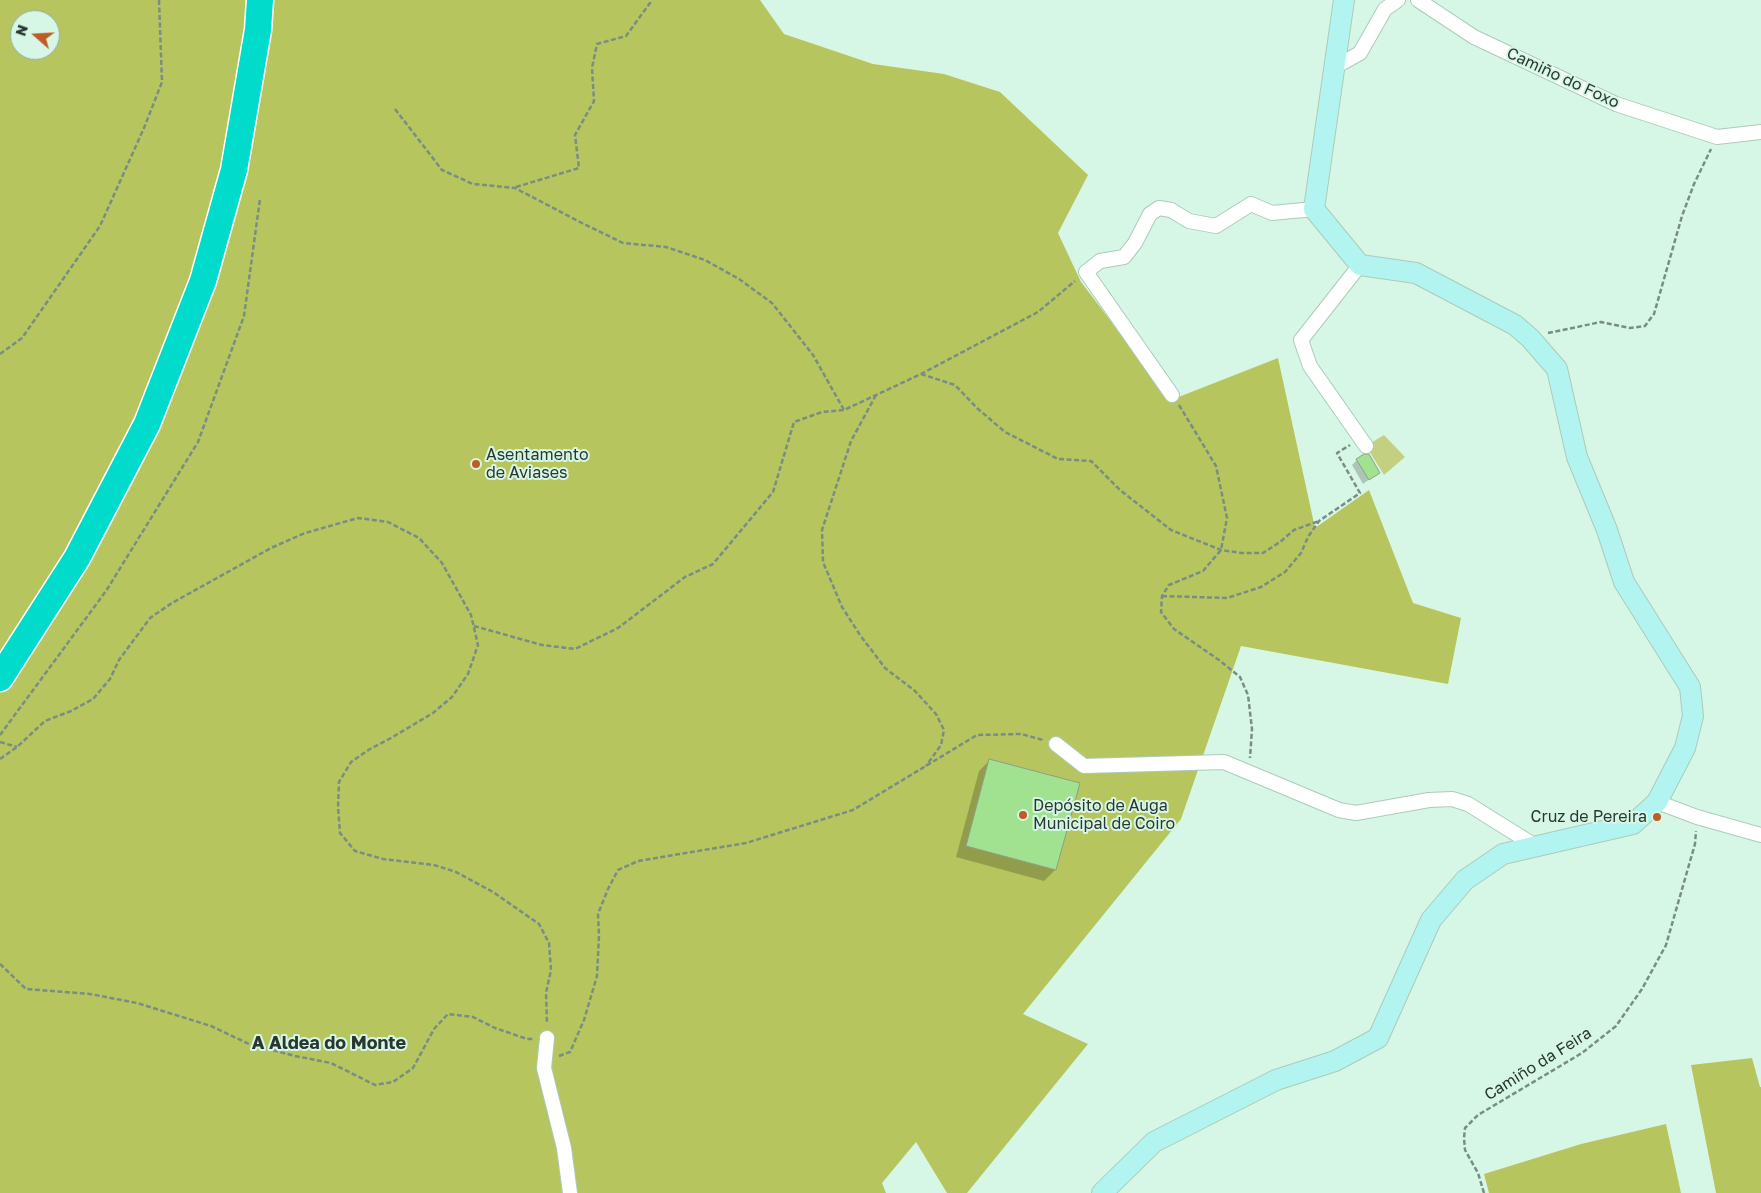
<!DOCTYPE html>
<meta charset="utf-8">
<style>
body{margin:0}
#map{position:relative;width:1761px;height:1193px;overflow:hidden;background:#d7f7e6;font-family:"Golos Text",sans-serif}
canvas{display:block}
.north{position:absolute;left:10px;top:10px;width:50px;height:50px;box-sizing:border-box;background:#d7f7e6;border:1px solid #92aa9d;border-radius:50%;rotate:289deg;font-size:14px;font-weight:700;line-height:20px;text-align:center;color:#2a3730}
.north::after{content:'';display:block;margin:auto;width:18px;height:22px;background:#bf5c23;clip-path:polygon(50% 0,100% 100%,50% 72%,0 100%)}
</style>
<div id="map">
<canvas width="1761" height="1193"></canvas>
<div class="north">N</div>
</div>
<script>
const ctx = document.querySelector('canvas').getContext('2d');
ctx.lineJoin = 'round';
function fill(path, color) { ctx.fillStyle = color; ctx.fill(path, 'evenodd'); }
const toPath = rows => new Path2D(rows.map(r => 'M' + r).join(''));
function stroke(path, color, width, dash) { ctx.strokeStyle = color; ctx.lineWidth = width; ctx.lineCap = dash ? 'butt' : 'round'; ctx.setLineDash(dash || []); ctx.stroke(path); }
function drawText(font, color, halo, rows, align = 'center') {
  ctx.font = font + ' "Golos Text",sans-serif'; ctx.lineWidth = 4; ctx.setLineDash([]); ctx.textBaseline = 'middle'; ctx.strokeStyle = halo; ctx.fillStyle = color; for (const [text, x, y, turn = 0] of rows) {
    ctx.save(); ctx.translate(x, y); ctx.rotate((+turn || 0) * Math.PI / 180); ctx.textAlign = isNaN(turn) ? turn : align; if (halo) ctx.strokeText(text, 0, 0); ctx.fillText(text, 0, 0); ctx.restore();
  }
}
const green = toPath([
 [1384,435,1405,457,1384,475,1366,446]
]);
const forest = toPath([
 [0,0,760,0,784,34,873,64,944,74,1000,92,1088,175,1058,233,1081,282,1171,400,1278,358,1315,528,1369,490,1413,603,1461,618,1448,684,1241,646,1181,819,1023,1014,1088,1044,967,1193,947,1193,916,1142,882,1183,886,1193,0,1193],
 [20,20,50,20,50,50,20,50],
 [1752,1058,1760,1087,1761,1087,1761,1193,1716,1193,1691,1065],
 [1666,1124,1681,1193,1489,1193,1484,1174,1581,1144]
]);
const shadow = toPath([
 [1357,460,1379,472,1363,484,1352,465],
 [990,760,1055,870,1044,881,956,857,979,771]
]);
const building = toPath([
 [1364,454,1369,454,1380,473,1369,480,1356,459,1364,454],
 [989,759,1080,783,1056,870,966,846,989,759]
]);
const path = toPath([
 [395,109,442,170,473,184,515,188,580,222,623,243,666,247,705,260,739,279,772,303,813,355,844,410],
 [516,187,579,168,575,135,594,101,592,68,597,44,626,36,650,3,650,0],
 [1548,333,1601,322,1630,328,1645,326,1654,314,1682,216,1694,184,1711,149],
 [0,354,22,338,100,226,144,128,162,82,159,0],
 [921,374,955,385,977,408,1005,432,1058,459,1091,461,1120,490,1171,530,1221,550,1241,553,1263,553,1280,542,1294,530,1319,521],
 [876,395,851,441,822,530,823,562,842,607,860,635,885,668,915,691,936,714,944,730,941,745,926,766],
 [1179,405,1216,466,1227,518,1221,550,1203,571,1169,585,1162,596,1161,612,1174,629,1219,660,1240,677,1248,695,1252,729,1250,758],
 [1162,596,1227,598,1261,587,1285,572,1301,553,1308,537,1319,521,1360,493,1337,453,1350,445],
 [474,626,542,645,575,649,618,628,685,577,713,564,773,492,794,422,822,412,844,410,921,374,1038,312,1075,281],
 [0,735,106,591,198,442,244,316,260,199],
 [0,742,17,747],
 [0,759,17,747,45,721,71,711,93,699,110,679,119,660,150,618,172,603,271,548,305,533,358,518,388,522,419,538,442,563,471,615,478,645,468,674,452,697,433,713,391,738,370,749,351,762,339,782,338,807,340,833,355,851,383,859,434,865,456,872,493,892,539,924,549,943,551,970,546,993,547,1024],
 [0,964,26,989,90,994,137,1003,211,1026,249,1044,295,1056,331,1063,375,1085,393,1082,413,1068,434,1029,448,1014,473,1017,495,1028,527,1039,533,1039],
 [559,1056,570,1052,584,1020,597,976,599,935,598,914,608,889,618,870,638,861,746,843,853,810,977,735,1021,734,1043,740],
 [1484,1193,1478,1173,1465,1150,1464,1138,1465,1128,1478,1115,1582,1053,1616,1026,1642,989,1666,945,1695,844,1696,831]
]);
const street = toPath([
 [1418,0,1474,37,1616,104,1717,137,1761,132],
 [1335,67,1360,53,1385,9,1398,0],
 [1360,265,1301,340,1310,366,1366,446],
 [1172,395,1086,272,1100,261,1124,257,1135,243,1150,214,1159,208,1171,210,1189,221,1216,226,1251,204,1272,213,1314,209],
 [1056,744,1084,766,1224,762,1339,810,1356,813,1429,800,1452,799,1468,804,1537,847],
 [1657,802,1697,817,1761,835],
 [547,1038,544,1068,564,1148,570,1193]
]);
const secondary = toPath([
 [1102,1193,1154,1142,1276,1080,1335,1061,1378,1038,1431,920,1465,880,1503,854,1633,824,1657,802,1685,748,1693,716,1690,687,1624,582,1607,530,1577,457,1557,369,1530,338,1515,325,1416,273,1360,265,1314,209,1344,0]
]);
const highway = toPath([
 [0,678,77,558,147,424,203,281,234,170,258,30,260,0]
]);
const markers = [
 [476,464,5,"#bf5c23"],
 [1023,815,5,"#bf5c23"],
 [1657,817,5,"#bf5c23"]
];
const streetNames = [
 ["Camiño do Foxo",1563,78,25],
 ["Camiño da Feira",1538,1064,-32]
];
const poiNames = [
 ["Asentamento",486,455],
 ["de Aviases",486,473],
 ["Depósito de Auga",1033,806],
 ["Municipal de Coiro",1033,824],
 ["Cruz de Pereira",1647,817,"right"]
];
const neighbourhoodNames = [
 ["A Aldea do Monte",329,1043]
];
fill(green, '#c3d082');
fill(forest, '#b7c55f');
fill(shadow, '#0003');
fill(building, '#a0e28f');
stroke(building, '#8da088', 1);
stroke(street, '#accbbb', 16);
stroke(secondary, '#accbbb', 22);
stroke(highway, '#fff', 29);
stroke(path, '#798e83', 2.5, [5, 2.5]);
stroke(street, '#fff', 14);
stroke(secondary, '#b2f4ef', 20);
stroke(highway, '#00dbcb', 26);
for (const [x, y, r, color] of markers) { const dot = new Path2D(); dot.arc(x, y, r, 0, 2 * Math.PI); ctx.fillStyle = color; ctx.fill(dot); stroke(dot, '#d7f7e6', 2); }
drawText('16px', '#2a3730', '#d7f7e6', streetNames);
drawText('16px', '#2a3730', '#d7f7e6', poiNames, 'left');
drawText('bold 18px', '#2a3730', '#d7f7e6', neighbourhoodNames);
</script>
